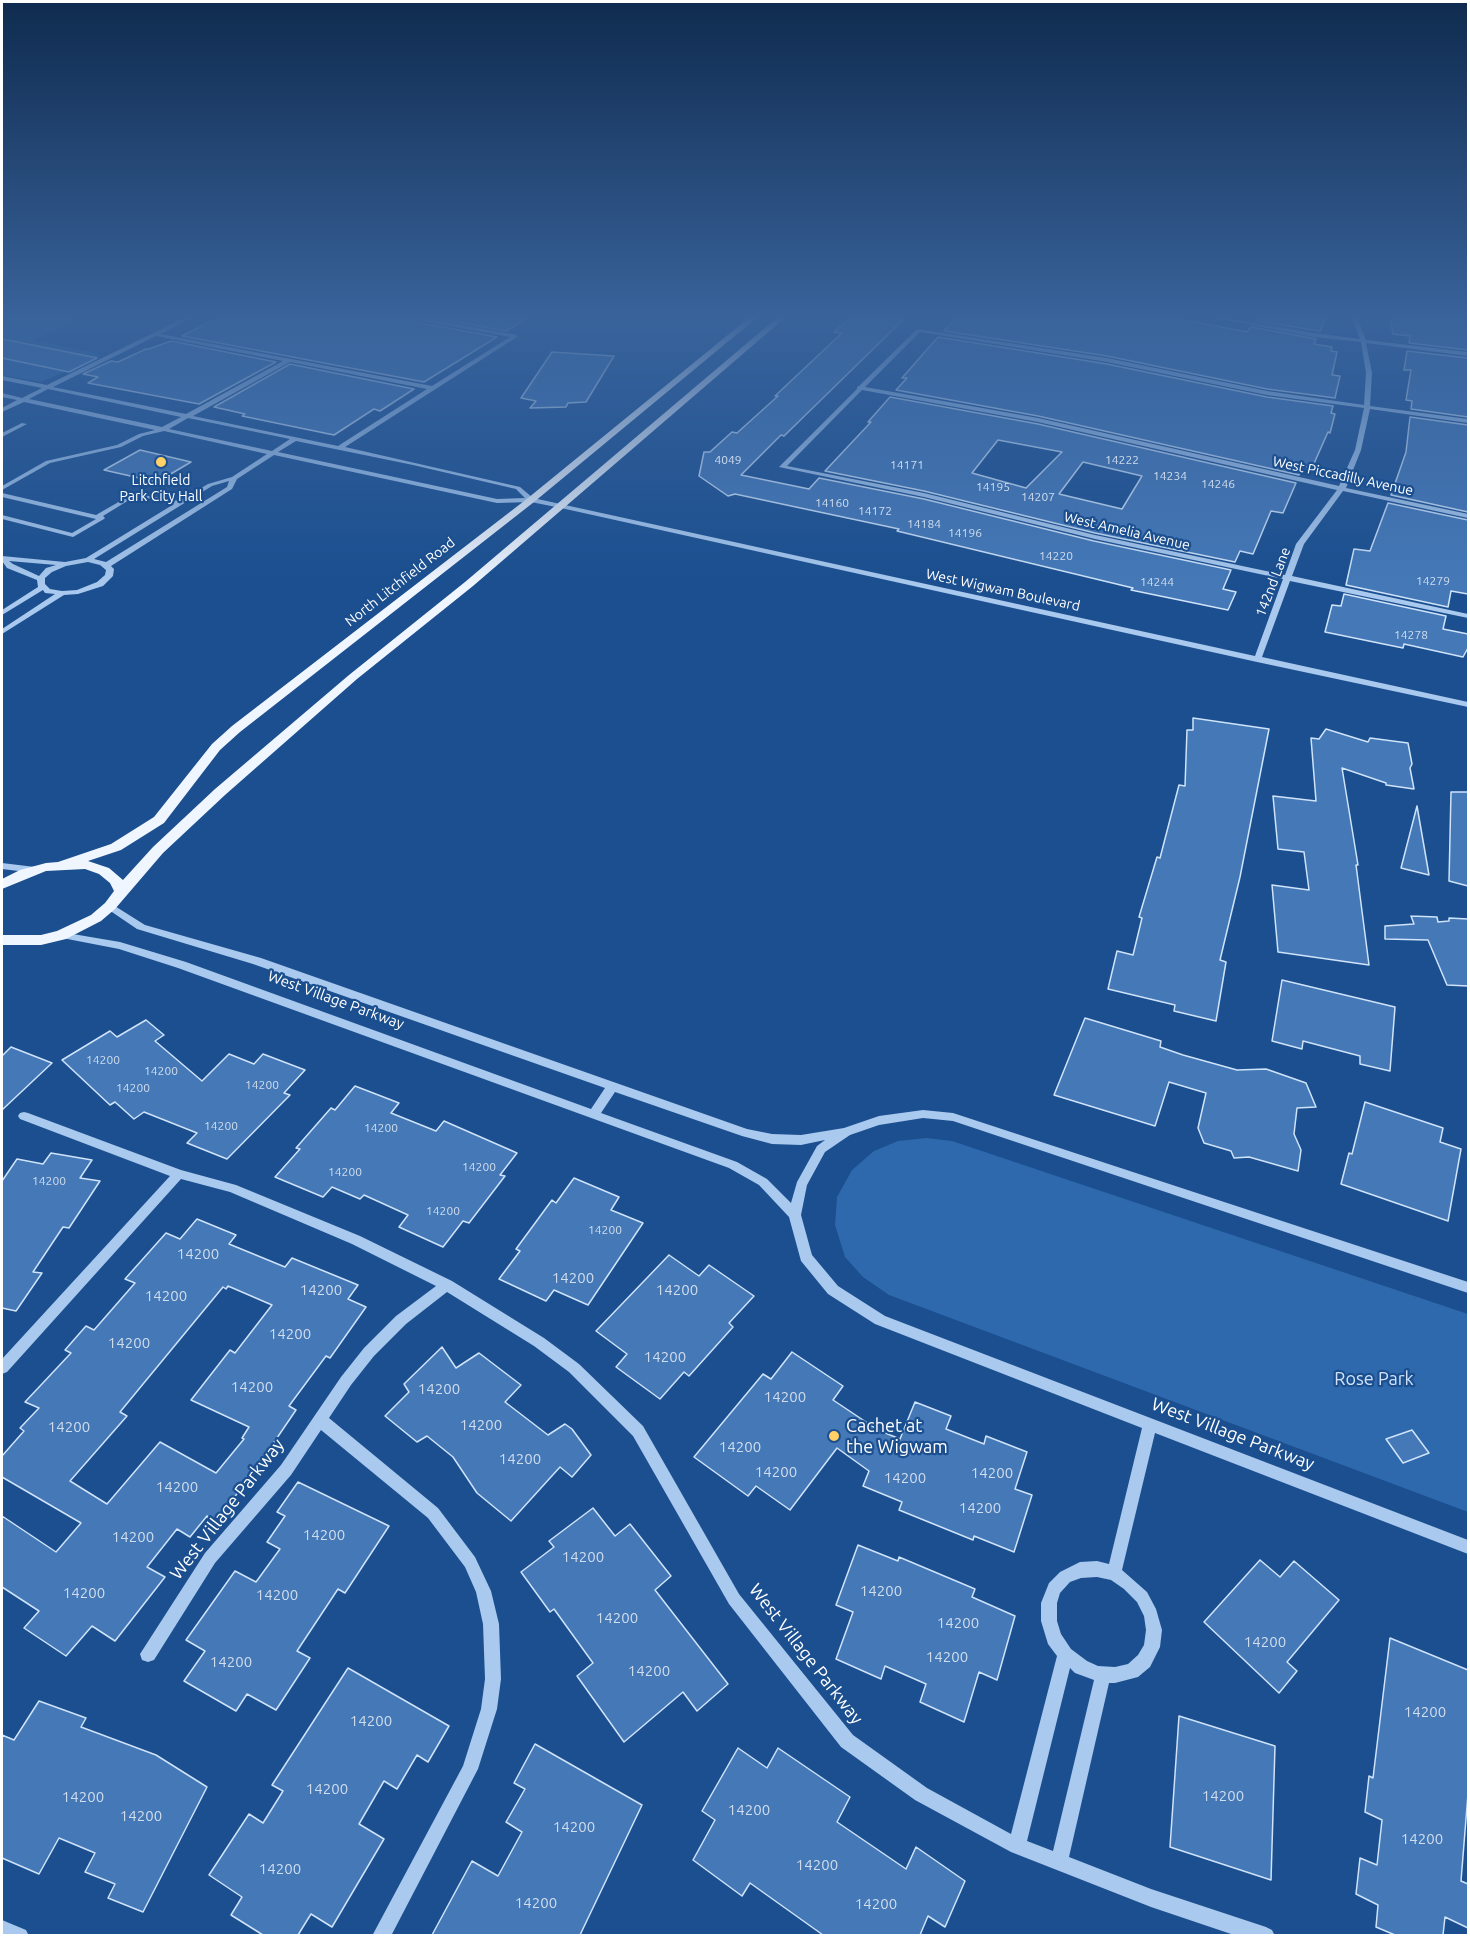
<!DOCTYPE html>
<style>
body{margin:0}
#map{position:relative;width:1470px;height:1937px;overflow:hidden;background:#1b4f8f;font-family:Ubuntu,sans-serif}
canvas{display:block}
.frame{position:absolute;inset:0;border:3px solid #fff;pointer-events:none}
</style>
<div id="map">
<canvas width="1470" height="1937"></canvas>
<div class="frame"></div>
</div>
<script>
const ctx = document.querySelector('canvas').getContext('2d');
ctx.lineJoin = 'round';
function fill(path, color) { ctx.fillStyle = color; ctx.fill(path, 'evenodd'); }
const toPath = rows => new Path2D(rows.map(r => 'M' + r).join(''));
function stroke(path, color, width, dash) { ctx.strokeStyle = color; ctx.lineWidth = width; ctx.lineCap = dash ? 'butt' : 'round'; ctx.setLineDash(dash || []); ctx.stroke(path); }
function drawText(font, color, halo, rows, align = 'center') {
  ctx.font = font + ' Ubuntu,sans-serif'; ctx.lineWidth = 4.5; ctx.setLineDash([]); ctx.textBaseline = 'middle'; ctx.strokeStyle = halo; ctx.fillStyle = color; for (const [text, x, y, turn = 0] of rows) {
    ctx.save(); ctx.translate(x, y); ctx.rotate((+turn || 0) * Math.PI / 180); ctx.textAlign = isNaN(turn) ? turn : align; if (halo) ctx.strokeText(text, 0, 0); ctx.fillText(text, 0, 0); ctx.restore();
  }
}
const green = toPath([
 [2,316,83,316,33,340,96,353,101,356,41,382,2,375],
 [926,1138,952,1141,1468,1314,1468,1512,889,1295,863,1277,845,1257,835,1225,837,1197,852,1170,874,1151,898,1141]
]);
const building = toPath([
 [221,316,399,316,404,320,497,337,424,382,182,336,221,316],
 [423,316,530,316,506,331,423,316],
 [852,316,907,316,784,436,781,435,741,475,809,489,819,478,924,499,1094,541,1231,570,1223,589,1236,592,1228,610,1131,590,1133,588,897,531,899,529,735,494,728,496,699,476,704,452,710,452,732,432,737,433,778,396,775,396,842,333,834,332,852,316],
 [958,316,1163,316,1247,332,1251,327,1316,339,1314,344,1332,347,1331,351,1337,352,1332,375,1340,376,1335,398,1267,389,1107,356,944,331,958,316],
 [1261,316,1327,316,1320,331,1256,321,1261,316],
 [1390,316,1468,316,1468,350,1409,343,1410,336,1393,334,1390,316],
 [938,337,1107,364,1267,397,1333,406,1331,413,1335,414,1330,433,1328,432,1312,468,1303,466,1299,475,1038,416,896,390,907,378,902,378,938,337],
 [2,339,97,358,69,372,2,358,2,339],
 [171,341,276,362,199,404,88,383,98,377,83,374,111,361,118,362,146,349,149,349,171,341],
 [1407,351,1468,358,1468,417,1411,409,1412,401,1406,400,1411,370,1404,370,1407,351],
 [552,352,614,356,586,402,568,403,566,407,530,408,536,401,521,398,552,352],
 [290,364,414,389,380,411,374,409,334,435,242,416,245,414,214,407,290,364],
 [890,397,1038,424,1296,483,1283,513,1271,511,1253,554,1240,551,1235,562,1095,533,924,491,825,471,871,422,868,422,890,397],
 [998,440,1062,452,1026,488,972,473,998,440],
 [1083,462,1142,476,1122,509,1059,494,1083,462],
 [1410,417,1468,425,1468,512,1391,495,1406,452,1410,417],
 [140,450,191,462,157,482,104,470,140,450],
 [1388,503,1468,520,1468,594,1451,591,1448,607,1346,585,1354,549,1370,551,1388,503],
 [1344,594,1446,616,1443,629,1468,634,1468,648,1463,657,1404,644,1403,648,1325,632,1332,605,1341,606,1344,594],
 [1193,718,1269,729,1240,877,1220,960,1226,962,1216,1021,1174,1011,1175,1005,1108,989,1117,951,1133,955,1142,918,1139,917,1157,857,1160,858,1179,785,1185,786,1187,730,1193,730,1193,718],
 [1326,729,1368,742,1370,738,1408,743,1412,764,1410,768,1414,789,1386,785,1386,783,1342,768,1358,865,1356,865,1369,965,1278,952,1272,885,1309,890,1304,852,1278,849,1273,796,1316,801,1311,738,1319,739,1326,729],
 [1451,792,1468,792,1468,886,1449,881,1451,792],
 [1417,806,1429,875,1401,868,1417,806],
 [1411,916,1437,917,1438,922,1449,921,1449,918,1468,919,1468,986,1447,985,1428,940,1385,939,1385,926,1414,924,1411,916],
 [1282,980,1395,1007,1390,1071,1360,1064,1360,1056,1303,1041,1302,1049,1272,1041,1282,980],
 [1085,1018,1161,1041,1160,1047,1183,1055,1237,1070,1266,1069,1306,1083,1316,1107,1297,1108,1294,1134,1301,1150,1298,1171,1249,1157,1234,1158,1231,1151,1204,1143,1198,1128,1206,1093,1169,1082,1155,1126,1054,1095,1085,1018],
 [146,1020,164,1035,155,1041,202,1081,229,1054,254,1064,263,1054,305,1070,284,1093,290,1095,227,1159,187,1143,197,1133,144,1112,134,1119,115,1102,110,1105,62,1060,110,1031,117,1037,146,1020],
 [11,1047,52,1063,2,1110,2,1056,11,1047],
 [355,1086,399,1103,391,1113,436,1131,444,1121,517,1153,500,1175,505,1176,469,1223,463,1221,443,1247,399,1227,408,1215,364,1195,360,1199,332,1187,323,1197,275,1177,300,1149,296,1148,331,1108,335,1110,355,1086],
 [1365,1102,1443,1128,1440,1142,1461,1149,1448,1221,1341,1184,1349,1153,1352,1154,1365,1102],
 [51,1153,92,1160,80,1178,100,1181,69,1228,63,1227,33,1272,42,1273,16,1311,2,1308,2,1181,17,1159,43,1164,51,1153],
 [574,1178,619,1197,611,1210,643,1223,588,1305,554,1290,546,1301,499,1279,520,1251,516,1249,552,1200,556,1203,574,1178],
 [197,1219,236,1235,229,1244,285,1267,292,1258,358,1285,348,1299,366,1307,330,1358,326,1356,289,1406,296,1410,249,1479,215,1521,207,1516,190,1537,177,1529,147,1567,165,1577,115,1641,92,1626,66,1656,24,1628,39,1611,2,1587,2,1516,56,1552,81,1523,2,1477,2,1456,24,1431,20,1428,39,1408,25,1402,71,1353,65,1350,86,1326,94,1330,135,1283,125,1279,166,1233,180,1239,197,1219],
 [228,1286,272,1305,235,1353,230,1350,191,1400,249,1427,242,1438,244,1439,216,1473,160,1442,107,1504,70,1481,127,1416,120,1412,223,1287,226,1289,228,1286],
 [669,1255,699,1276,709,1265,754,1296,729,1323,733,1327,689,1376,684,1372,660,1399,616,1367,627,1354,596,1331,669,1255],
 [442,1347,456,1368,479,1353,521,1385,505,1402,548,1435,565,1424,572,1429,591,1455,572,1477,560,1467,511,1521,477,1493,453,1457,427,1436,417,1442,385,1416,409,1392,404,1384,442,1347],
 [792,1352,843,1386,833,1400,878,1430,900,1439,915,1402,951,1416,946,1429,984,1444,986,1436,1027,1452,1015,1489,1032,1495,1014,1552,974,1536,973,1540,899,1510,902,1502,863,1486,869,1471,837,1448,790,1510,756,1486,748,1496,694,1457,763,1374,771,1379,792,1352],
 [1412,1430,1429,1453,1403,1463,1386,1439,1412,1430],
 [298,1482,389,1526,345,1593,338,1589,297,1651,310,1658,276,1710,247,1694,236,1711,184,1681,205,1651,186,1640,235,1571,256,1582,280,1549,267,1542,285,1516,277,1512,298,1482],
 [593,1508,615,1536,630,1524,671,1576,655,1590,728,1684,697,1711,683,1692,624,1742,577,1676,593,1663,554,1609,550,1612,521,1572,554,1547,549,1541,593,1508],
 [858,1545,898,1561,899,1557,975,1589,972,1597,1015,1616,997,1680,979,1672,964,1722,920,1702,926,1684,885,1666,881,1679,836,1659,853,1612,836,1605,858,1545],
 [1260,1560,1280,1577,1294,1561,1339,1600,1287,1662,1297,1671,1279,1693,1204,1622,1260,1560],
 [1390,1638,1468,1670,1468,1794,1461,1881,1468,1884,1468,1928,1445,1917,1443,1935,1395,1935,1376,1927,1378,1905,1356,1894,1360,1858,1377,1865,1382,1820,1365,1812,1369,1776,1373,1778,1390,1638],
 [348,1668,449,1726,428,1762,417,1755,397,1789,384,1781,359,1824,384,1839,332,1927,311,1914,298,1935,263,1935,231,1915,242,1897,209,1875,249,1814,263,1823,283,1791,272,1785,348,1668],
 [39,1701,86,1718,81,1727,156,1755,207,1787,143,1912,108,1898,115,1884,85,1872,95,1853,59,1838,39,1874,2,1858,2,1735,14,1740,39,1701],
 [1179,1716,1275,1746,1271,1880,1170,1847,1179,1716],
 [535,1744,642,1805,580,1935,432,1935,472,1861,498,1876,522,1832,506,1822,525,1789,514,1783,535,1744],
 [738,1748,767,1768,778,1748,850,1797,837,1822,906,1869,916,1847,965,1881,945,1927,928,1916,920,1935,823,1935,750,1883,742,1896,693,1860,715,1820,702,1811,738,1748]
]);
const minor = toPath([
 [188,316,195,316,161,334,432,386,510,337,404,318,401,316,412,316,517,335,517,337,345,447,520,487,533,498,1255,656,1283,579,1095,539,924,497,779,467,857,389,857,387,859,386,917,329,1107,358,1267,391,1364,405,1366,373,1361,342,1314,337,1204,316,1215,316,1314,333,1360,339,1351,316,1357,316,1366,340,1468,352,1468,356,1366,343,1372,373,1370,406,1468,419,1468,423,1370,409,1361,450,1346,488,1468,514,1468,518,1343,491,1304,544,1292,576,1468,614,1468,618,1290,581,1262,657,1468,702,1468,707,1257,662,561,508,531,502,497,503,274,455,237,479,232,489,111,566,114,569,113,576,103,586,78,594,64,595,2,634,2,629,55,594,45,593,43,590,2,615,2,610,38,587,37,580,7,568,2,561,2,556,65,562,86,558,174,504,143,497,143,495,179,501,208,484,232,477,267,454,164,431,143,436,121,447,50,463,2,490,2,486,46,461,117,445,139,434,155,430,24,402,2,412,2,408,17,400,2,397,2,393,22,398,42,388,2,380,2,376,47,385,188,316],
 [920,332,1107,362,1267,395,1364,408,1355,450,1339,486,1038,418,865,387,920,332],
 [156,336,283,361,186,414,53,387,156,336],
 [290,362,427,389,338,446,193,416,290,362],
 [48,389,181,417,162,427,29,399,48,389],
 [862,390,1038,422,1337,490,1296,544,1285,575,1095,535,924,493,787,466,862,390],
 [188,418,290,439,272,451,169,429,188,418],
 [296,441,413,465,516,489,525,498,497,499,278,452,296,441],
 [229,481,227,487,106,562,94,559,212,486,229,481],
 [9,561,56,565,46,568,39,576,13,564,9,561],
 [88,562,100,565,106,570,105,575,97,582,77,590,62,591,50,589,45,584,45,578,52,572,66,566,88,562],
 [22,423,27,424,2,437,2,433,22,423],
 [2,493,96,515,129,496,134,497,103,516,105,518,104,519,73,537,2,519,2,515,72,533,96,519,2,497,2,493],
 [2,863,35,867,40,870,35,873,2,869,2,863],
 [110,903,145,925,261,958,747,1129,772,1134,801,1135,844,1128,879,1116,923,1110,953,1113,1468,1282,1468,1293,953,1121,923,1118,879,1125,850,1135,825,1152,807,1185,801,1215,812,1255,838,1286,885,1316,1468,1540,1468,1554,1155,1433,1122,1570,1147,1592,1156,1609,1162,1630,1160,1647,1150,1667,1138,1677,1115,1683,1109,1683,1069,1857,1151,1889,1266,1927,1272,1930,1275,1936,1237,1936,1151,1907,1011,1852,915,1800,841,1747,729,1604,633,1436,569,1372,534,1346,447,1292,406,1324,374,1356,351,1385,329,1418,438,1508,475,1557,491,1591,499,1624,501,1679,497,1709,478,1769,391,1936,372,1936,463,1766,481,1709,485,1679,483,1624,476,1592,465,1567,428,1518,321,1430,291,1475,215,1563,154,1660,148,1662,142,1660,140,1654,205,1553,281,1465,341,1377,364,1348,396,1316,436,1286,352,1244,230,1192,181,1179,7,1372,2,1374,2,1359,170,1176,20,1119,18,1116,20,1113,24,1112,28,1113,181,1170,236,1185,360,1236,452,1281,544,1338,579,1364,643,1426,739,1594,853,1735,927,1788,1011,1834,1057,1656,1048,1644,1041,1621,1041,1603,1049,1583,1060,1572,1080,1562,1097,1561,1109,1564,1142,1428,875,1324,828,1294,801,1261,789,1217,759,1185,729,1168,178,968,119,949,57,937,56,935,57,933,61,932,120,942,186,962,591,1109,605,1088,253,964,137,929,106,908,105,906,110,903],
 [615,1092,742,1136,772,1144,801,1145,825,1140,817,1146,797,1182,791,1203,767,1179,737,1162,601,1113,615,1092],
 [1097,1577,1111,1580,1124,1589,1137,1602,1144,1616,1146,1630,1144,1645,1138,1655,1128,1664,1115,1667,1098,1666,1087,1661,1071,1649,1061,1634,1057,1621,1057,1603,1060,1593,1070,1582,1081,1578,1097,1577],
 [1070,1668,1075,1673,1094,1680,1053,1851,1027,1841,1070,1668],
 [2,1920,26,1930,29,1936,2,1936,2,1920]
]);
const major = toPath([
 [751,316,759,316,534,502,240,732,220,750,164,823,121,850,88,861,109,868,123,880,153,847,215,789,349,675,465,582,779,316,787,316,473,586,357,679,225,795,163,853,115,909,101,921,66,939,41,945,2,945,2,935,41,935,57,931,91,915,105,903,114,891,110,883,99,874,85,869,46,871,2,889,2,879,20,870,46,863,58,862,111,844,154,817,212,744,232,726,528,498,751,316]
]);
const markers = [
 [161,462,6,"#ffd166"],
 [834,1436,6,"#ffd166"]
];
const numberNames = [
 ["4049",728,460],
 ["14222",1122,460],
 ["14171",907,465],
 ["14234",1170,476],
 ["14246",1218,484],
 ["14195",993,487],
 ["14207",1038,497],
 ["14160",832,503],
 ["14172",875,511],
 ["14184",924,524],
 ["14196",965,533],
 ["14220",1056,556],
 ["14279",1433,581],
 ["14244",1157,582],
 ["14278",1411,635],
 ["14200",103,1060],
 ["14200",161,1071],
 ["14200",262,1085],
 ["14200",133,1088],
 ["14200",221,1126],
 ["14200",381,1128],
 ["14200",479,1167],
 ["14200",345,1172],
 ["14200",49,1181],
 ["14200",443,1211],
 ["14200",605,1230]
];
const farStreetnames = [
 ["West Piccadilly Avenue",1343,476,12],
 ["West Amelia Avenue",1127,531,13],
 ["North Litchfield Road",400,582,-38],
 ["142nd Lane",1273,582,-69],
 ["West Wigwam Boulevard",1003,590,12]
];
const farPoinames = [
 ["Litchfield",161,480],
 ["Park City Hall",161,496]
];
const streetNames = [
 ["West Village Parkway",336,1000,20]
];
const nearNumbernames = [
 ["14200",198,1254],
 ["14200",573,1278],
 ["14200",321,1290],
 ["14200",677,1290],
 ["14200",166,1296],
 ["14200",290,1334],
 ["14200",129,1343],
 ["14200",665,1357],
 ["14200",252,1387],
 ["14200",439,1389],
 ["14200",785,1397],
 ["14200",481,1425],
 ["14200",69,1427],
 ["14200",740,1447],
 ["14200",520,1459],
 ["14200",776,1472],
 ["14200",992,1473],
 ["14200",905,1478],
 ["14200",177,1487],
 ["14200",980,1508],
 ["14200",324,1535],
 ["14200",133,1537],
 ["14200",583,1557],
 ["14200",881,1591],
 ["14200",84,1593],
 ["14200",277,1595],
 ["14200",617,1618],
 ["14200",958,1623],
 ["14200",1265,1642],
 ["14200",947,1657],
 ["14200",231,1662],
 ["14200",649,1671],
 ["14200",1425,1712],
 ["14200",371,1721],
 ["14200",327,1789],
 ["14200",1223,1796],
 ["14200",83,1797],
 ["14200",749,1810],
 ["14200",141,1816],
 ["14200",574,1827],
 ["14200",1422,1839],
 ["14200",817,1865],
 ["14200",280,1869],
 ["14200",536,1903],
 ["14200",876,1904]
];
const nearParknames = [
 ["Rose Park",1374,1379]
];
const nearPoinames = [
 ["Cachet at",846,1426],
 ["the Wigwam",846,1447]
];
const nearStreetnames = [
 ["West Village Parkway",1233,1434,21],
 ["West Village Parkway",227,1509,-52],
 ["West Village Parkway",806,1654,52]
];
fill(green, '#2e69ad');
fill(building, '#4478b7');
stroke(building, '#cfe3fa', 1.5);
fill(minor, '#a9c9ee');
fill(major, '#f0f6ff');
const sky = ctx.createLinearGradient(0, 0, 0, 587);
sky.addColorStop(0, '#0f2b4f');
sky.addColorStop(0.54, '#39639b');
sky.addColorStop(1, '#39639b00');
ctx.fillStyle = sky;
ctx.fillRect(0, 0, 1470, 587);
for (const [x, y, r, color] of markers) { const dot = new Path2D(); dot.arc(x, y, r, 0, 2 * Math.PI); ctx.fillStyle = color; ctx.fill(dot); stroke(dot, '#1b4f8f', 2); }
drawText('12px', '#d0dded', null, numberNames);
drawText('14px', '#fff', '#1b4f8f', farStreetnames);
drawText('14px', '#fff', '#1b4f8f', farPoinames);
drawText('15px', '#fff', '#1b4f8f', streetNames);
drawText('15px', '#d0dded', null, nearNumbernames);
drawText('18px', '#cfe3fa', '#1b4f8f', nearParknames);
drawText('18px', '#fff', '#1b4f8f', nearPoinames, 'left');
drawText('18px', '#fff', '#1b4f8f', nearStreetnames);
</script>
